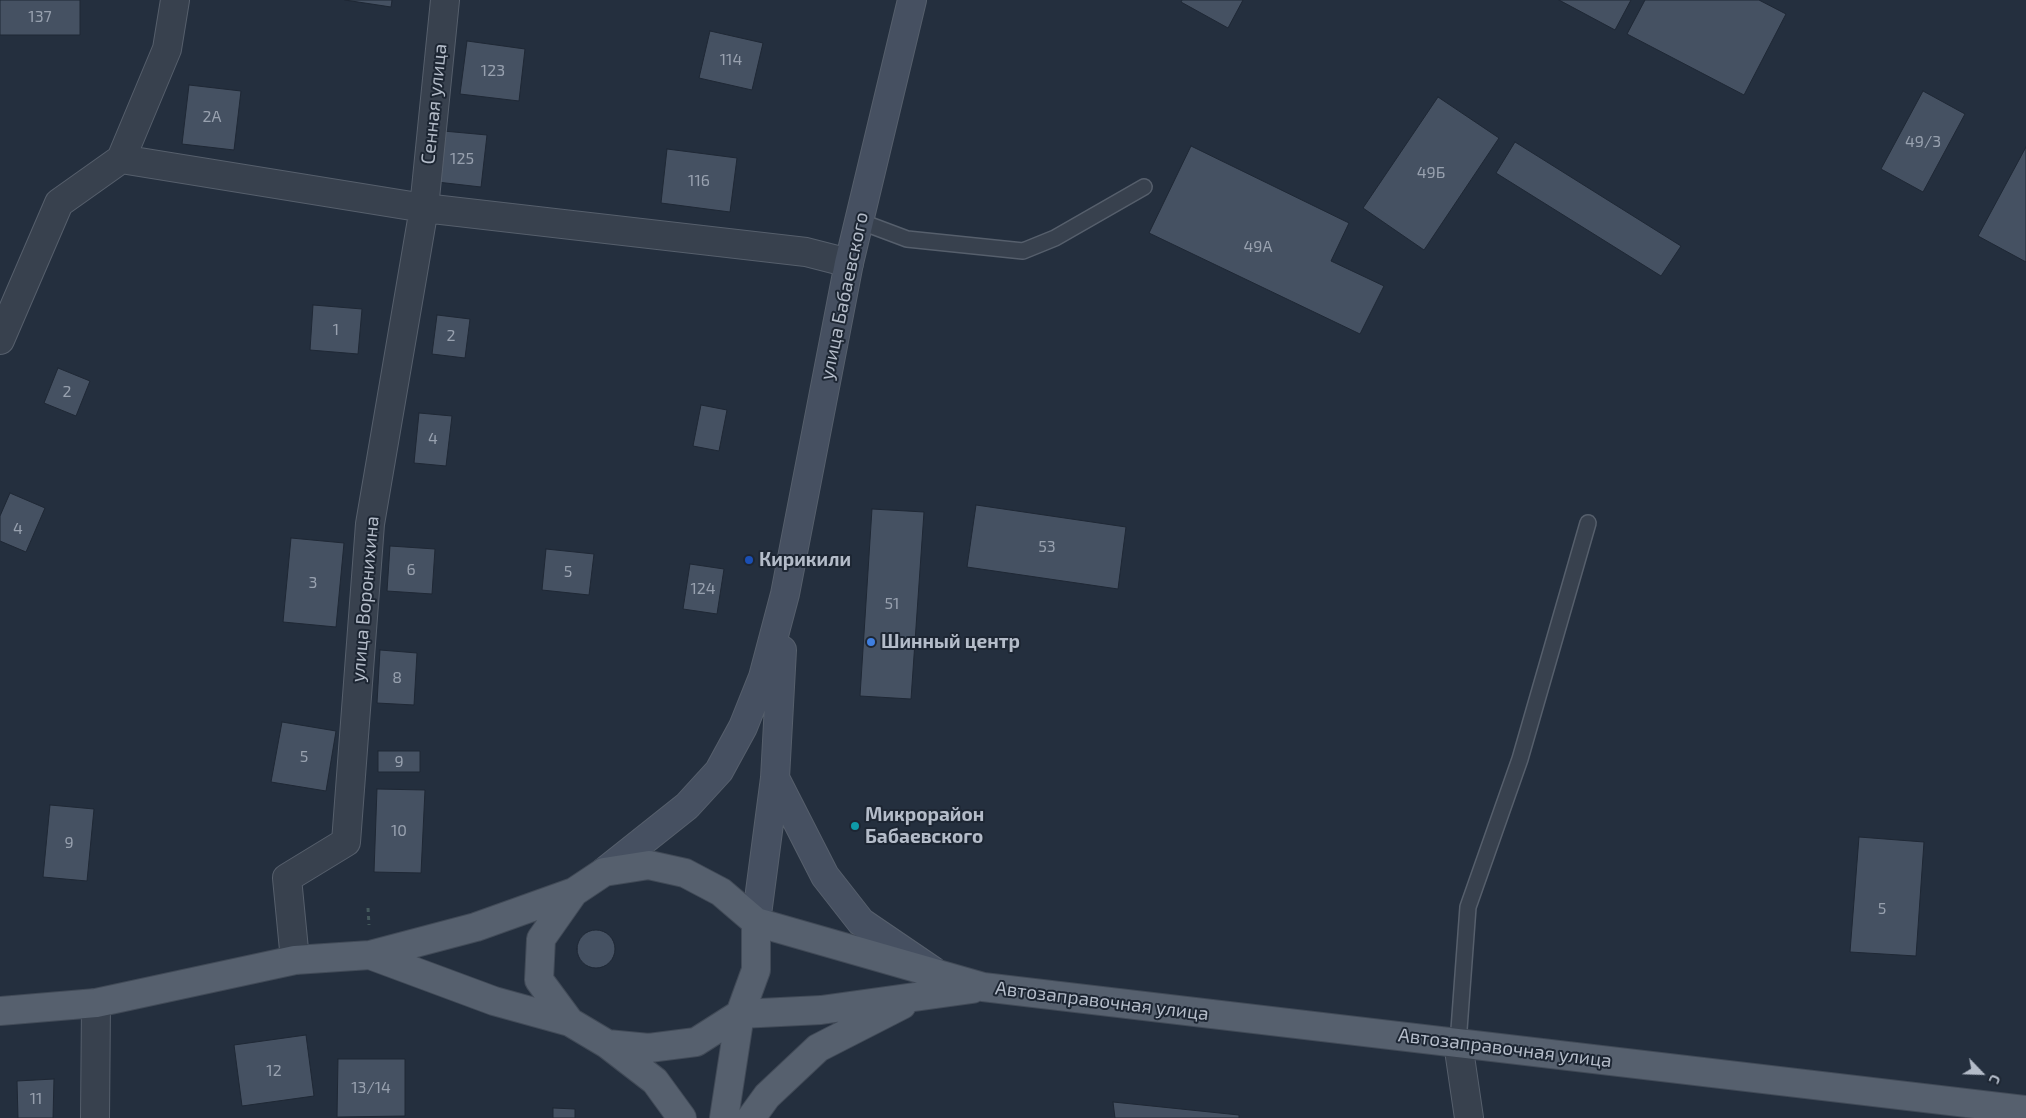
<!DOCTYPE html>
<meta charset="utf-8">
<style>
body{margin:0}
#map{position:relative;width:2026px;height:1118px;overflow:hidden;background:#242f3e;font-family:"Exo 2",sans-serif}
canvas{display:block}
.north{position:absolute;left:1956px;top:1048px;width:50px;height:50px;-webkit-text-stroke:4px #1d2633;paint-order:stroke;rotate:114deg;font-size:14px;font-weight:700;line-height:20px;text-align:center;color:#b4bcc9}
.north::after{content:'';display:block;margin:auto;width:18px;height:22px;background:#b4bcc9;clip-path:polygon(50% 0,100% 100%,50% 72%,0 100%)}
</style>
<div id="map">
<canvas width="2026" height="1118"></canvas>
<div class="north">С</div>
</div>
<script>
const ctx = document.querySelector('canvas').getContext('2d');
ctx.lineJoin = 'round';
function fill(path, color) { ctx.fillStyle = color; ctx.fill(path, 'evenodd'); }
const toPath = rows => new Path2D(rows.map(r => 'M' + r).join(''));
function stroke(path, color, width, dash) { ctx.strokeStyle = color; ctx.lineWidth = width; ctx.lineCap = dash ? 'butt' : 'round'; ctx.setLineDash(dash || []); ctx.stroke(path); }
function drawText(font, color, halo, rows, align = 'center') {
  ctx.font = font + ' "Exo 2",sans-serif'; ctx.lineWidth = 4; ctx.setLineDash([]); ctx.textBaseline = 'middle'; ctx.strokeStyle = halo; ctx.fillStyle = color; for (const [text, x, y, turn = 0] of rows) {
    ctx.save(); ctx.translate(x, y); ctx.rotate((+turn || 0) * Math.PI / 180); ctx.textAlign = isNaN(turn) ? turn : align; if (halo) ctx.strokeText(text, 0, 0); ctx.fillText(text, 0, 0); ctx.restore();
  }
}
const building = toPath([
 [0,0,80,0,80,35,0,35,0,0],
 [345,0,392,0,391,7,345,0],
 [1182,0,1243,0,1228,28,1181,2,1182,0],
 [1559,0,1631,0,1615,30,1559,0],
 [1645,0,1759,0,1786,14,1744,95,1627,34,1645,0],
 [710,31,763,43,752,90,699,78,710,31],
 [467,41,525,49,519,101,460,94,467,41],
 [189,85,241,91,234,150,182,144,189,85],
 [1923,91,1965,114,1923,192,1881,169,1923,91],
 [1438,97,1499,138,1424,250,1363,208,1438,97],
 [443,131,487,135,481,187,437,182,443,131],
 [1515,142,1681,246,1661,276,1496,173,1515,142],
 [1191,146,1349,223,1331,261,1384,286,1360,334,1149,233,1191,146],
 [2026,147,2026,262,1978,236,2026,147],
 [667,149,737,158,730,212,661,203,667,149],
 [313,305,362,309,358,354,310,350,313,305],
 [437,315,470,319,465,358,432,354,437,315],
 [58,368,90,381,76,416,44,403,58,368],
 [701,405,727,410,719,451,693,446,701,405],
 [419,413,452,416,446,466,414,463,419,413],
 [10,493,45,508,26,552,0,541,0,516,10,493],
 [976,505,1126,527,1118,589,967,567,976,505],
 [872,509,924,512,911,699,860,696,872,509],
 [291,538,344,543,336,627,283,622,291,538],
 [390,546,435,549,432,594,387,591,390,546],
 [546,549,594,554,589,595,542,590,546,549],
 [690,564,724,569,717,614,683,609,690,564],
 [380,650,417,653,414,705,377,703,380,650],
 [282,722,336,731,326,791,271,782,282,722],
 [378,751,420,751,420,772,378,772,378,751],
 [377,789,425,790,421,873,374,872,377,789],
 [50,805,94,809,87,881,43,877,50,805],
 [1859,837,1924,842,1916,956,1850,952,1859,837],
 '577 949a19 19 0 1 1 38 0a19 19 0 1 1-38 0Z',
 [306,1035,314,1096,242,1106,234,1045,306,1035],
 [338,1059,405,1059,405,1116,337,1117,338,1059],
 [54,1079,53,1118,18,1118,17,1081,54,1079],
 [1113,1102,1239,1115,1239,1118,1115,1118,1113,1102],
 [553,1108,575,1109,575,1118,553,1118,553,1108]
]);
const path = toPath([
 [368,908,369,925]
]);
const service = toPath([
 [859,221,907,239,1023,251,1055,238,1144,187],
 [1458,1043,1468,907,1520,759,1588,523]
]);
const minor = toPath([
 [121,159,424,208,806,252,849,263],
 [121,159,167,49,175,0],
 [0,340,59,203,121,159],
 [295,960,287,878,346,842,370,524,424,208,445,0],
 [1458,1043,1469,1118],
 [95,1118,96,1003]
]);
const secondary = toPath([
 [775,778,825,876,861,922,933,971],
 [604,872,687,806,719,771,743,727,763,677,785,594,849,263,912,0],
 [756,922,775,778,782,650]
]);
const primary = toPath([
 [756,922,983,987,2026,1110],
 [370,955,494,1001,570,1022,607,1044,655,1081,682,1118],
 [0,1011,96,1003,295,960,370,955,476,927,574,892,604,872,649,865,685,873,721,892,756,922,756,970,740,1014,724,1118],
 [570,1022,539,980,541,939,574,892],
 [607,1044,649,1048,696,1042,740,1014,821,1010,972,989],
 [751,1118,767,1096,818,1048,902,1005]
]);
const markers = [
 [749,560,5,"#1a4fb4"],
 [871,642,5,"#3f7fe0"],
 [855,826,5,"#0f9aa8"]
];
const numberNames = [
 ["137",40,17],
 ["114",731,60],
 ["123",493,71],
 ["2А",212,117],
 ["49/3",1923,142],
 ["125",462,159],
 ["49Б",1431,173],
 ["116",699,181],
 ["49А",1258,247],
 ["1",336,330],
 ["2",451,336],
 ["2",67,392],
 ["4",433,439],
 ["4",18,529],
 ["53",1047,547],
 ["6",411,570],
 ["5",568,572],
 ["3",313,583],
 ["124",703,589],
 ["51",892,604],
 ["8",397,678],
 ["5",304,757],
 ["9",399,762],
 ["10",399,831],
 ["9",69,843],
 ["5",1882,909],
 ["12",274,1071],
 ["13/14",371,1088],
 ["11",36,1099]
];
const streetNames = [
 ["Сенная улица",434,104,-84],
 ["улица Бабаевского",844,296,-78],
 ["улица Воронихина",365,599,-85],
 ["Автозаправочная улица",1102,1001,7],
 ["Автозаправочная улица",1505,1048,7]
];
const poiNames = [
 ["Кирикили",759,560],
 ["Шинный центр",881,642],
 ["Микрорайон",865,815],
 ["Бабаевского",865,837]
];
fill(building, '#455162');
stroke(building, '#1f2835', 1);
stroke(service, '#565f6c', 18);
stroke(minor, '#565f6c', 30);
stroke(secondary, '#565f6c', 30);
stroke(primary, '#414a57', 30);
stroke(path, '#44595c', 3, [4, 4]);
stroke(service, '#38414e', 15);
stroke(minor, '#38414e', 28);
stroke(secondary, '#465061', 28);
stroke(primary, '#56606e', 28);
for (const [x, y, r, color] of markers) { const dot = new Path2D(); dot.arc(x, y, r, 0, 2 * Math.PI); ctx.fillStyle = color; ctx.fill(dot); stroke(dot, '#1d2633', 2); }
drawText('16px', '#98a1af', null, numberNames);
drawText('19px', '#b4bcc9', '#1d2633', streetNames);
drawText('bold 19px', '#b4bcc9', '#1d2633', poiNames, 'left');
</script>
